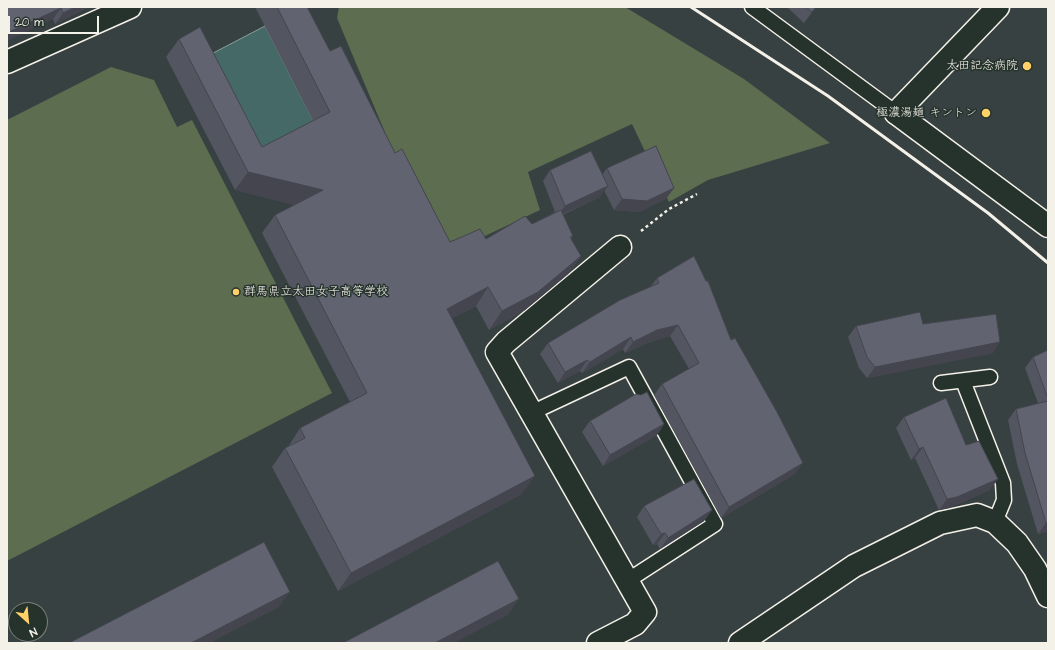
<!DOCTYPE html>
<meta charset="utf-8">
<style>
body{margin:0}
#map{position:relative;width:1055px;height:650px;overflow:hidden;background:#384141;font-family:"Architects Daughter",sans-serif}
canvas{display:block}
.frame{position:absolute;inset:0;border:8px solid #f4f1e8;pointer-events:none}
.north{position:absolute;left:8px;top:602px;width:40px;height:40px;box-sizing:border-box;background:#26332d;border:1px solid #787f78;border-radius:50%;rotate:153deg;font-size:11px;font-weight:700;line-height:16px;text-align:center;color:#f4f1e8}
.north::after{content:'';display:block;margin:auto;width:14px;height:18px;background:#ffd166;clip-path:polygon(50% 0,100% 100%,50% 72%,0 100%)}
.scale{position:absolute;left:8px;top:16px;width:91px;height:18px;box-sizing:border-box;border:2px solid #f4f1e8;border-top:0;padding-left:5px;font-size:12px;line-height:14px;white-space:nowrap;color:#f4f1e8;-webkit-text-stroke:3px #26332d;paint-order:stroke}
</style>
<div id="map">
<canvas width="1055" height="650"></canvas>
<div class="frame"></div>
<div class="north">N</div>
<div class="scale">20 m</div>
</div>
<script>
const ctx = document.querySelector('canvas').getContext('2d');
ctx.lineJoin = 'round';
function fill(path, color) { ctx.fillStyle = color; ctx.fill(path, 'evenodd'); }
const toPath = rows => new Path2D(rows.map(r => 'M' + r).join(''));
function stroke(path, color, width, dash) { ctx.strokeStyle = color; ctx.lineWidth = width; ctx.lineCap = dash ? 'butt' : 'round'; ctx.setLineDash(dash || []); ctx.stroke(path); }
function drawText(font, color, halo, rows, align = 'center') {
  ctx.font = font + ' "Architects Daughter","Klee One",sans-serif'; ctx.lineWidth = 3; ctx.setLineDash([]); ctx.textBaseline = 'middle'; ctx.strokeStyle = halo; ctx.fillStyle = color; for (const [text, x, y, turn = 0] of rows) {
    ctx.save(); ctx.translate(x, y); ctx.rotate((+turn || 0) * Math.PI / 180); ctx.textAlign = isNaN(turn) ? turn : align; if (halo) ctx.strokeText(text, 0, 0); ctx.fillText(text, 0, 0); ctx.restore();
  }
}
const green = toPath([
 [339,7,625,7,744,79,830,143,708,180,669,202,632,124,528,172,540,210,449,253,389,142,337,18],
 [111,67,154,80,177,127,192,120,332,393,7,561,7,120]
]);
const water = toPath([
 [265,26,318,130,249,165,196,62,265,26]
]);
const path = toPath([
 [641,231,669,209,697,194]
]);
const service = toPath([
 [752,7,896,113],
 [963,381,1003,483,1004,500,995,522],
 [941,383,990,377],
 [531,413,629,367,715,524,627,581]
]);
const minor = toPath([
 [7,62,130,7],
 [896,113,1048,226],
 [598,643,635,624,645,612,497,352,506,342,620,247],
 [740,643,854,566,940,523,977,515,995,522,1017,543,1035,569,1048,596]
]);
const tertiary = toPath([
 [896,113,998,7]
]);
const rail = toPath([
 [691,7,828,96,988,213,1048,263]
]);
const wall = toPath([
 [7,7,89,7,55,24,53,19],
 [255,7,307,7,330,51,395,153,450,242,486,239,532,224,555,212,543,181,550,170,602,175,607,168,666,199,639,212,614,210,604,190,600,197,563,215,573,236,571,239,581,256,568,274,525,310,489,330,476,306,452,318,522,494,338,591,272,467,285,448,288,447,300,428,350,402,262,233,275,215,295,205,235,190,166,57,179,39,262,147,313,121],
 [787,7,816,7,804,23],
 [657,278,731,340,795,474,721,518,654,395,662,384,689,369,670,336,650,342,625,353,623,349,582,373,580,371,558,383,540,354,548,343,651,286],
 [923,324,993,353,867,378,859,368,848,337,856,326],
 [1048,350,1048,531,1038,534,1017,464,1008,420,1016,409,1038,403,1025,368,1033,357],
 [641,395,664,424,657,435,603,466,582,432,590,421],
 [904,417,966,445,990,490,949,508,939,510,915,458,911,460,896,428],
 [644,506,712,510,704,521,660,549,657,544,653,545,637,517]
]);
const shadedWall = toPath([
 [75,7,89,7,55,24,63,13],
 [61,8,53,19,7,41,7,33],
 [248,172,323,190,310,209,235,190],
 [608,186,600,197,557,217,565,206],
 [674,188,666,199,639,212,614,210,622,199],
 [581,256,568,274,525,310,489,330,502,311],
 [488,287,476,306,434,327,447,309],
 [678,325,670,336,650,342,625,353,633,342,657,330],
 [631,337,623,349,582,373,590,362],
 [1000,342,993,353,867,378,875,367],
 [587,360,580,371,558,383,565,372],
 [664,424,657,435,603,466,610,455],
 [923,447,915,458,911,460,919,449],
 [803,463,795,474,721,518,729,507],
 [535,476,522,494,338,591,351,573],
 [998,479,990,490,949,508,939,510,947,499],
 [712,510,704,521,660,549,668,538],
 [1048,522,1048,531,1038,534,1046,523],
 [665,533,657,544,653,545,661,534],
 [290,592,279,607,210,643,191,643],
 [519,599,508,615,454,643,435,643]
]);
const building = toPath([
 [7,7,75,7,63,13,61,8,7,33,7,7],
 [277,7,307,7,330,51,341,46,395,153,402,149,450,242,480,229,486,239,525,216,532,224,561,210,573,236,570,237,581,256,538,292,502,311,488,287,447,309,535,476,351,573,285,448,305,438,300,428,367,393,275,215,323,190,248,172,179,39,200,27,262,147,330,112,277,7],
 [806,7,816,7,812,12,806,7],
 [656,146,674,188,647,201,622,199,607,168,656,146],
 [591,151,608,186,565,206,550,170,591,151],
 [694,256,706,281,708,281,731,340,735,338,777,412,803,463,729,507,662,384,699,363,678,325,657,330,633,342,631,337,590,362,587,360,565,372,548,343,620,300,659,283,657,278,694,256],
 [920,312,923,324,996,314,1000,342,875,367,867,357,856,326,920,312],
 [1048,350,1048,399,1033,357,1048,350],
 [647,392,664,424,610,455,590,421,636,394,641,395,647,392],
 [946,398,966,445,979,441,998,479,957,497,947,499,923,447,919,449,904,417,946,398],
 [1048,401,1048,522,1046,523,1025,453,1016,409,1048,401],
 [694,479,712,510,668,538,665,533,661,534,644,506,694,479],
 [264,542,290,592,191,643,69,643,264,542],
 [498,561,519,599,435,643,343,643,498,561]
]);
const markers = [
 [1027,66,5,"#ffd166"],
 [986,113,5,"#ffd166"],
 [236,292,4,"#ffd166"]
];
const poiNames = [
 ["太田記念病院",1018,66],
 ["極濃湯麺 キントン",977,113],
 ["群馬県立太田女子高等学校",244,292,"left"]
];
fill(green, '#5c6d50');
fill(water, '#446967');
stroke(water, '#8a9f9b', 1);
stroke(service, '#f4f1e8', 17);
stroke(minor, '#f4f1e8', 25);
stroke(tertiary, '#f4f1e8', 25);
stroke(path, '#f4f1e8', 2.5, [3, 3]);
stroke(service, '#26332d', 14);
stroke(minor, '#26332d', 22);
stroke(tertiary, '#26332d', 22);
stroke(rail, '#f4f1e8', 3);
fill(wall, '#535560');
fill(shadedWall, '#44454e');
fill(building, '#616370');
stroke(building, '#44454e', 1);
for (const [x, y, r, color] of markers) { const dot = new Path2D(); dot.arc(x, y, r, 0, 2 * Math.PI); ctx.fillStyle = color; ctx.fill(dot); stroke(dot, '#26332d', 1.5); }
drawText('12px', '#f4f1e8', '#26332d', poiNames, 'right');
</script>
